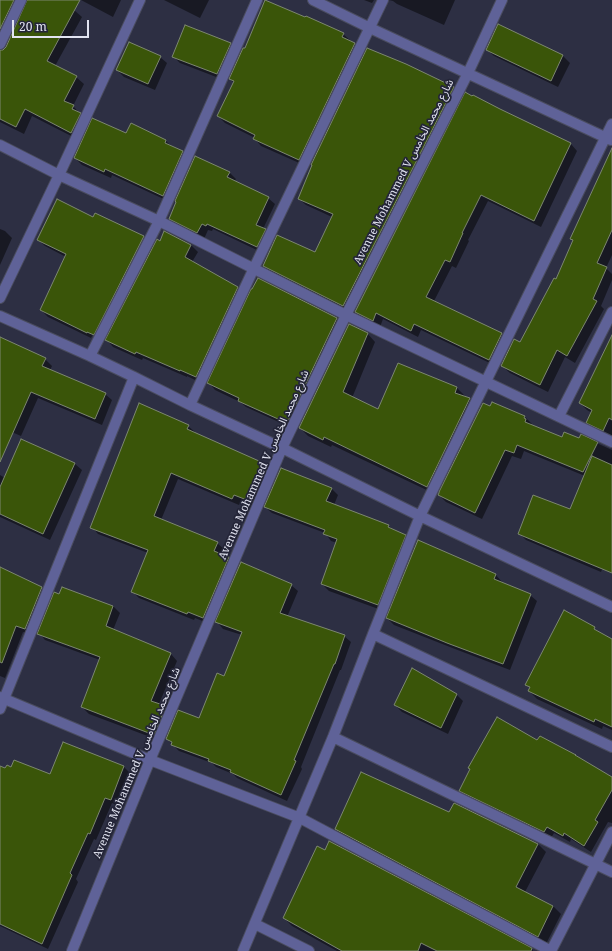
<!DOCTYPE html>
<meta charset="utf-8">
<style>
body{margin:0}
#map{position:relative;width:612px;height:951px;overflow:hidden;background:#2d2f43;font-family:"Noto Serif",serif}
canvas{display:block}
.scale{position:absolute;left:12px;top:20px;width:77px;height:18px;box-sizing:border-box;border:2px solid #e2e4f1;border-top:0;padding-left:5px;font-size:12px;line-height:14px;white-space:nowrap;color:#e2e4f1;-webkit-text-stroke:3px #242538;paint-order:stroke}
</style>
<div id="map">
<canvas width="612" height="951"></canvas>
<div class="scale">20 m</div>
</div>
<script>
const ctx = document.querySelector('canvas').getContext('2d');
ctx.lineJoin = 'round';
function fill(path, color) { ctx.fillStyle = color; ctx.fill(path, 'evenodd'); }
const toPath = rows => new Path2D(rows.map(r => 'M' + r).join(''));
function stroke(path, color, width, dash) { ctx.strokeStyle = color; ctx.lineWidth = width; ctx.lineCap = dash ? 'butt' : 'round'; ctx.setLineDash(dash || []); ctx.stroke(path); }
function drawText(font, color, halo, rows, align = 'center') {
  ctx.font = font + ' "Noto Serif","Noto Sans Arabic",serif'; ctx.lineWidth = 3.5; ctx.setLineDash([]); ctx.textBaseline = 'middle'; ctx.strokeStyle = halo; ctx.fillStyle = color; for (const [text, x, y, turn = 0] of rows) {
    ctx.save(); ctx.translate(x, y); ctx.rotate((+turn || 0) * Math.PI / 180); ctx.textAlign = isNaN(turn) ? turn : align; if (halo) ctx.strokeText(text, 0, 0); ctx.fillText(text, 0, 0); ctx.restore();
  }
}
const shadow = toPath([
 [0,0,56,0,74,10,82,17,55,66,76,77,84,84,73,106,87,121,79,140,32,116,24,134,0,122],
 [28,1,7,47,4,51,1,51,22,5,25,2],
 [81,0,121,0,113,17],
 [164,0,209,0,200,18],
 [364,0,374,0,372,3],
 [389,0,455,0,444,25,397,4,393,1],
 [306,18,343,34,361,50,306,166,261,146,255,139,255,138,225,123,218,116,234,83,230,79],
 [499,25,563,56,570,63,558,87,494,56,487,50],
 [230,44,237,50,224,80,180,63,173,56],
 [160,57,167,63,155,90,124,77,117,70],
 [453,88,460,95,350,312,271,273,264,266,316,254,332,217,306,205,299,199],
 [500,110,571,144,577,151,541,227,488,201,468,240,469,241,456,268,452,266,434,301,502,334,508,341,496,366,421,330,418,337,383,319,380,327,363,319,356,312],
 [131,125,166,141,173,148,182,152,189,159,170,202,112,175,111,178,82,165,75,158,127,134],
 [612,156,612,255,606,268,612,274,612,280,601,306,604,309,575,363,565,357,548,392,510,373,502,366,520,343,556,280],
 [229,172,236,179,234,182,268,198,275,204,263,229,271,236,263,253,213,229,212,231,208,230,204,239,177,225,170,219],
 [94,219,143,237,150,244,93,339,144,238,142,238,91,338,48,317,41,310,66,257,45,246,38,240],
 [0,229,5,231,12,238,0,265],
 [165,232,191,245,198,252,192,262,238,287,244,294,203,384,187,376,187,377,143,358,142,360,113,347,107,340,161,243],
 [258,279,337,319,344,326,294,429,246,407,240,402,215,390,209,383],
 [367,333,375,342,352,398,379,411,457,388,465,396,464,397,470,399,478,407,435,494,332,445,331,447,308,436,300,428],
 [0,338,45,359,52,366,50,370,105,394,112,400,102,425,38,398,21,436,0,427],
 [612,363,612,438,594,429,587,422,592,413,587,410,580,403],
 [493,403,525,417,532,424,531,425,562,438,580,440,581,436,612,450,612,544,601,572,526,540,519,533,571,511,585,476,524,451,521,459,512,456,482,519,446,502,439,495],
 [188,426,195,432,194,434,267,465,274,472,259,508,241,501,239,505,178,479,161,520,217,543,224,549,222,555,228,558,235,564,210,624,195,618,194,620,139,598,132,591,148,553,98,534,92,527],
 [75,464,82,470,50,540,0,517,0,475,5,478],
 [331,488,338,495,334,505,389,526,393,530,405,535,412,542,384,611,329,591,322,584,337,543,331,541,325,533,272,513,265,507],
 [418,541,496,575,502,582,502,583,530,595,537,601,510,670,455,649,394,625,387,618],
 [0,568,42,588,49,594,32,635,23,632,5,678,0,676],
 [291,585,298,591,287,617,344,636,351,642,341,670,340,670,301,767,302,769,287,801,237,778,233,774,216,767,212,763,179,751,167,739,200,719,225,677,242,635,223,629,217,622],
 [113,606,120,613,113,630,171,654,177,661,159,704,165,707,172,714,161,741,89,714,82,707,100,660,45,640,39,633],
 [612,640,612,730,603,726,602,729,537,699,529,691,530,688,527,685],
 [457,695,463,701,448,734,402,712,395,705],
 [537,742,612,778,612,823,608,822,591,852,571,839,570,842,554,833,551,838,467,797,460,791],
 [64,744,124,767,130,773,117,805,112,803,96,840,94,839,76,879,78,882,48,949,0,926,0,767,6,769,12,768,51,776],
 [450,813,538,844,546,852,525,892,553,906,561,914,546,944,344,837,336,829],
 [330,842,532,949,533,951,337,951,292,926,284,918,326,851]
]);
const building = toPath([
 [0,0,14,0,0,29,0,0],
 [27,0,80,0,47,61,77,76,64,101,74,105,72,109,81,113,71,133,25,109,16,127,0,119,0,50,3,50,6,47,27,0],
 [265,0,305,17,306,16,344,33,342,37,355,43,299,160,253,139,255,135,217,116,234,81,229,79,243,48,245,48,265,0],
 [498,24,563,55,551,81,486,50,498,24],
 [185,25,231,43,217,74,172,57,185,25],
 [129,42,161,56,148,84,116,70,129,42],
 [367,48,406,64,454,87,343,306,263,266,277,235,315,252,333,214,298,199,312,165,311,165,367,48],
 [465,92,472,96,473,95,500,109,571,143,534,221,481,195,462,233,463,233,450,262,445,260,426,297,502,333,489,360,414,324,411,331,376,313,373,321,355,312,465,92],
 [92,118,126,133,131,123,166,140,165,143,183,151,163,196,105,169,104,172,74,158,92,118],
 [612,148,612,230,597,263,607,267,593,299,597,301,567,356,557,350,540,385,501,366,514,339,520,342,554,278,556,279,573,240,570,239,612,148],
 [195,156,230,172,227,177,269,197,256,225,266,229,257,247,207,224,206,226,202,224,197,233,169,219,176,202,175,201,195,156],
 [57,199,93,217,95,213,144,236,94,335,87,332,87,333,40,310,66,254,37,240,57,199],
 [164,231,191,245,185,257,238,287,196,377,180,370,180,371,136,352,135,354,105,340,157,239,160,241,164,231],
 [258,278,337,318,287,423,238,401,239,398,207,383,251,289,252,289,258,278],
 [349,324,368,333,343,392,378,409,398,363,457,387,455,393,470,398,427,487,324,437,323,440,299,428,349,324],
 [612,335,612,420,609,418,603,431,586,423,592,410,579,403,612,335],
 [0,337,46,358,42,366,106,393,95,419,31,392,0,462,0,337],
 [492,402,525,416,524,418,526,419,525,422,562,437,564,432,579,438,581,434,598,442,583,472,517,445,514,453,505,450,475,513,438,495,439,493,439,492,483,403,490,406,492,402],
 [139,403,189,425,187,429,268,465,252,502,234,495,232,499,171,473,154,516,218,542,214,551,229,557,203,618,188,612,187,614,131,592,148,550,90,528,139,403],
 [21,439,75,463,43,534,0,514,0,487,21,439],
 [592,456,612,465,612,573,518,534,533,495,570,509,592,456],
 [281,468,332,488,326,501,389,525,388,527,406,535,378,605,321,584,337,539,323,534,325,530,264,507,281,468],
 [418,540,496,574,494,579,531,594,503,664,447,643,386,618,418,540],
 [241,562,292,584,280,613,345,635,335,664,334,664,294,760,296,761,281,795,230,772,231,770,208,761,209,759,171,745,172,742,166,739,178,710,199,718,217,673,224,676,242,632,215,622,241,562],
 [0,567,42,587,25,629,16,626,2,663,0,662,0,567],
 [62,587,113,606,106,626,171,653,151,701,166,706,154,735,81,707,100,657,37,634,54,592,59,594,62,587],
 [564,610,595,627,594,629,612,639,612,727,595,719,594,722,528,691,530,687,525,685,564,610],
 [412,668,457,694,441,728,394,705,412,668],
 [497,717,537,740,540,736,576,755,575,755,612,777,612,790,595,820,598,822,584,846,564,833,563,836,547,827,544,832,459,791,470,769,468,768,497,717],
 [63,742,124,766,111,800,105,798,90,834,88,833,70,873,72,875,42,944,0,924,0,766,5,768,7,765,11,767,14,760,50,774,63,742],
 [361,772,449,812,454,803,538,844,516,887,553,906,538,937,335,829,361,772],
 [329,841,532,948,531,951,437,951,421,943,418,951,342,951,283,918,317,846,325,850,329,841]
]);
const street = toPath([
 [313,0,370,28,611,140],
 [0,44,21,0],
 [0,145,59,175,159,221,346,315,612,442],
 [0,298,59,175,140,0],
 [0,316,90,356,134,377,190,405,282,448,420,516,612,607],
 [90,356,159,221,257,0],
 [190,405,254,268,383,0],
 [559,416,612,312],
 [373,634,612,747],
 [0,697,150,760,300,818,551,951,612,832],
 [0,709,134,377],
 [333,737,612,872],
 [255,924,309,951],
 [72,951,150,760,282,448,346,315,468,73,502,0],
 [243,951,333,737,373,634,420,516,612,124]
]);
const streetNames = [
 ["Avenue Mohammed V شارع محمد الخامس",404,172,-63],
 ["Avenue Mohammed V شارع محمد الخامس",264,465,-66],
 ["Avenue Mohammed V شارع محمد الخامس",137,763,-67]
];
fill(shadow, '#0007');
fill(building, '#3a5509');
stroke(building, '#7c8770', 1);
stroke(street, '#4a4c5f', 12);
stroke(street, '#5f6298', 10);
drawText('11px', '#e2e4f1', '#242538', streetNames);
</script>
